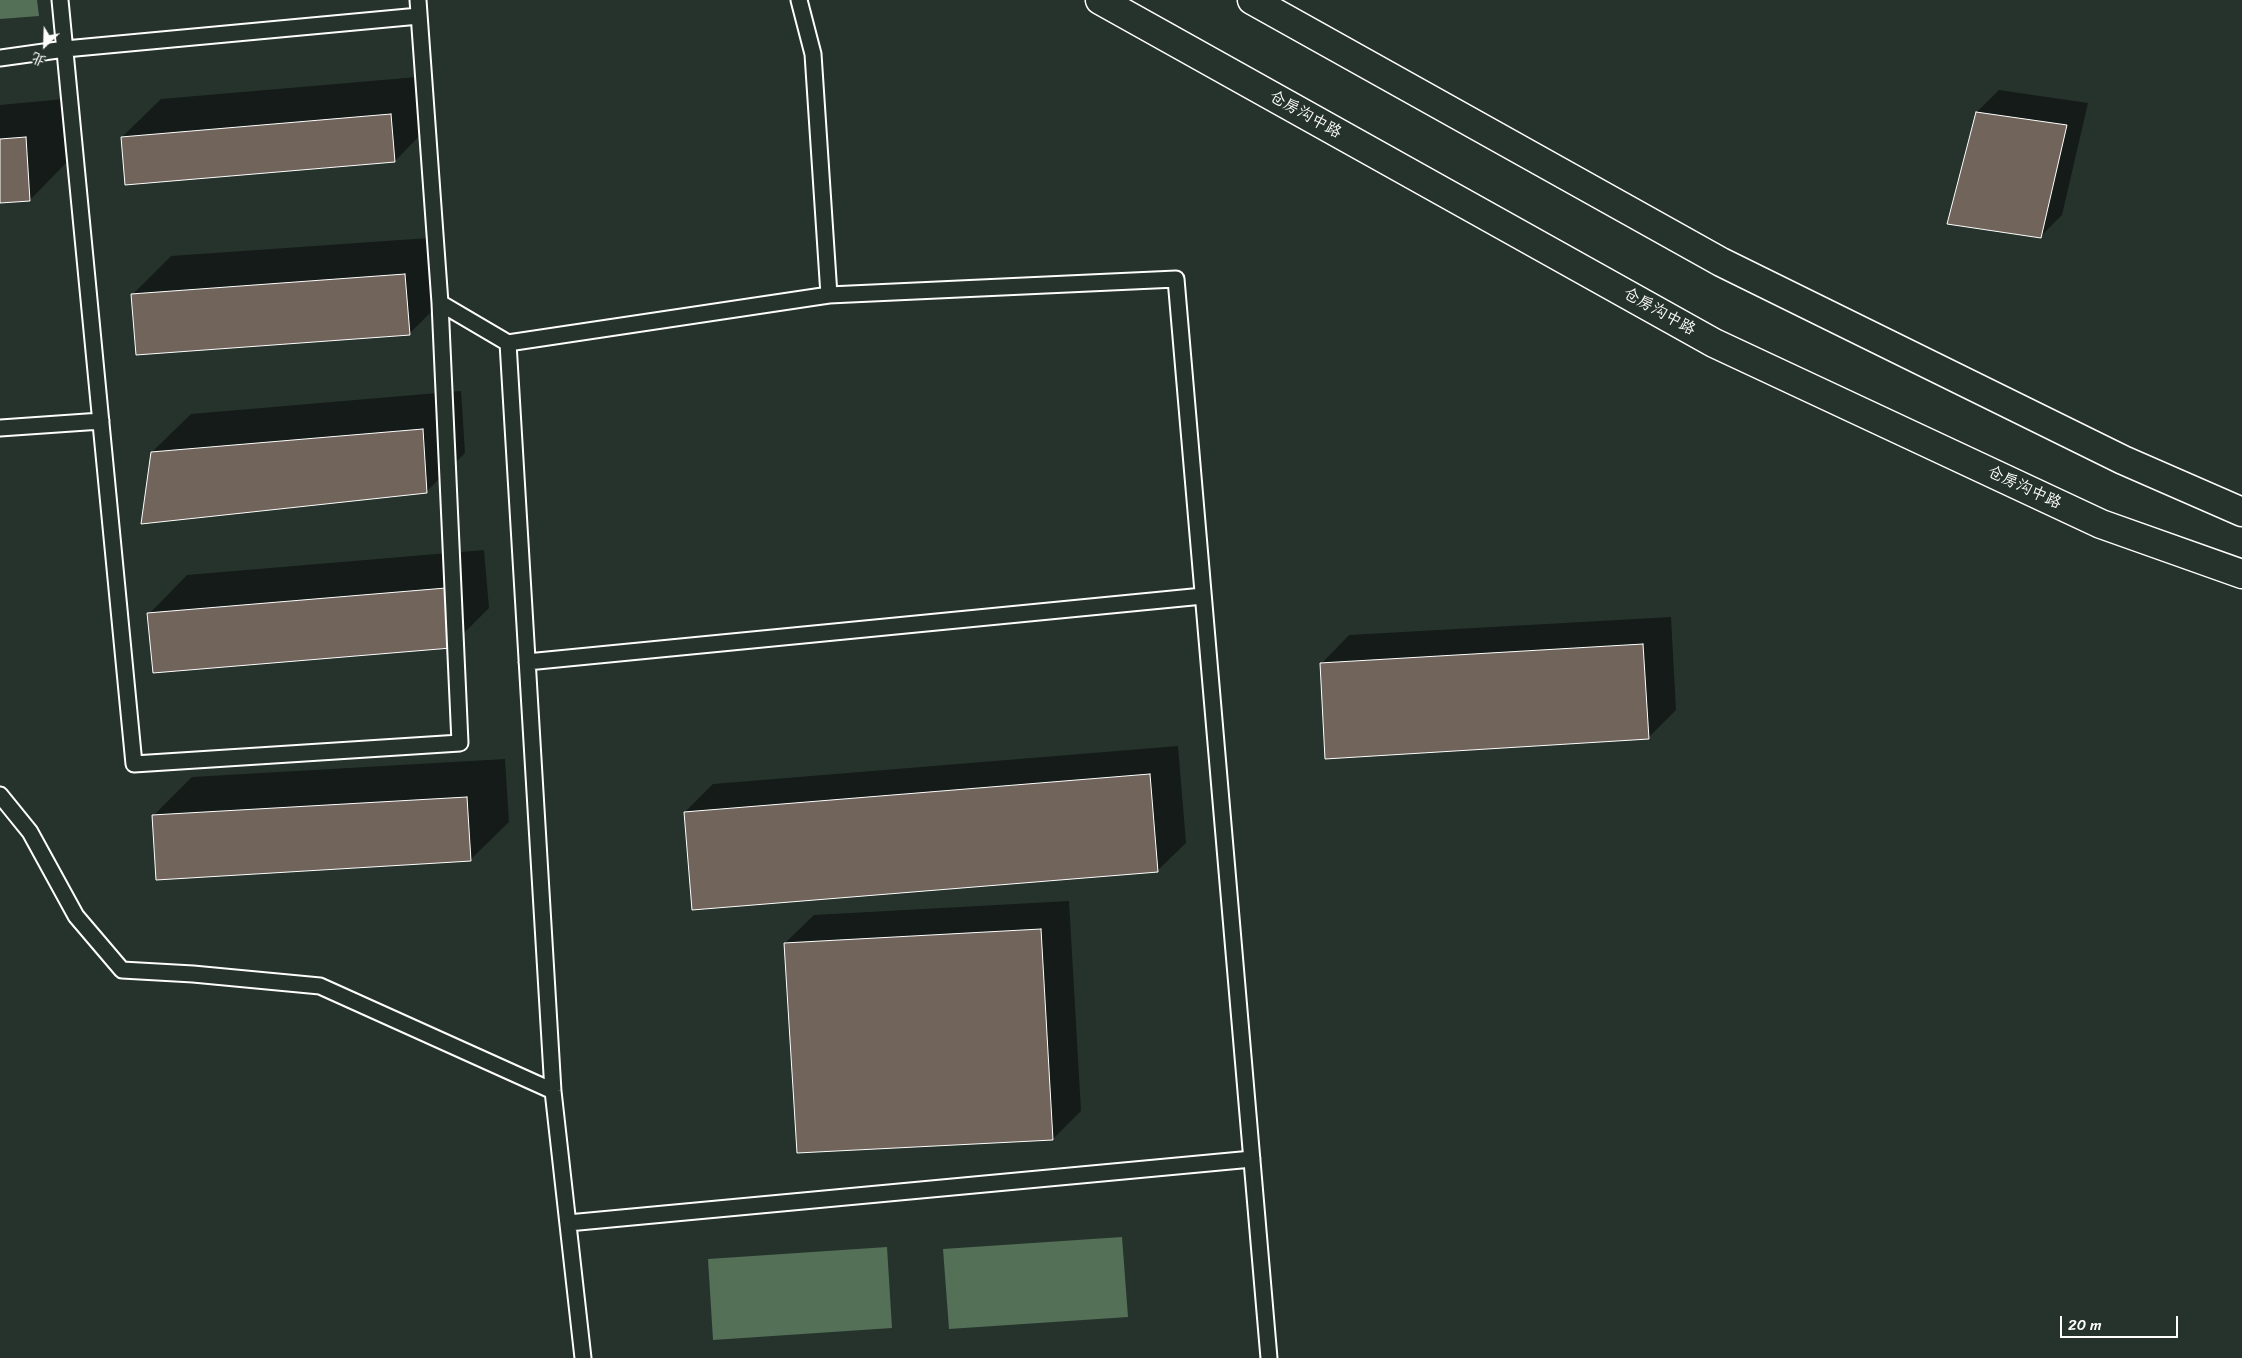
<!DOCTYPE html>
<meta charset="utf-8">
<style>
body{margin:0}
#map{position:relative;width:2242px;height:1358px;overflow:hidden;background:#26332d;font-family:Sriracha,"LXGW WenKai TC",sans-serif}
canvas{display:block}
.north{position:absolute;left:20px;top:20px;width:50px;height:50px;-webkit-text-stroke:4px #26332d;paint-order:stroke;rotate:204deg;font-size:14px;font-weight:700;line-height:20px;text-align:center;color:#fff}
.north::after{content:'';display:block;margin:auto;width:18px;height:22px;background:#fff;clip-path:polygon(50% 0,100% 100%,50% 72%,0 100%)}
.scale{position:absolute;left:2060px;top:1316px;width:118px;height:22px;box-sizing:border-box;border:2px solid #fff;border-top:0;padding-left:6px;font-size:15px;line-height:18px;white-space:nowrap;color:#fff;-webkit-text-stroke:4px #26332d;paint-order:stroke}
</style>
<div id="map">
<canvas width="2242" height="1358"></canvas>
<div class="north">北</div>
<div class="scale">20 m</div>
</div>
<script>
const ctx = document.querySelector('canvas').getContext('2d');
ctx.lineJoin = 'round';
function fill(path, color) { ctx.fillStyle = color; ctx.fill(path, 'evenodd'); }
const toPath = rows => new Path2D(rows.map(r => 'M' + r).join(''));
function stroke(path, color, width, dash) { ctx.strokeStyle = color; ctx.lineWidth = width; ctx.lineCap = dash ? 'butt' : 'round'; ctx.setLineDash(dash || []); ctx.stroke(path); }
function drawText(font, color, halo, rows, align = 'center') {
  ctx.font = font + ' Sriracha,"LXGW WenKai TC",sans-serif'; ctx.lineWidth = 4; ctx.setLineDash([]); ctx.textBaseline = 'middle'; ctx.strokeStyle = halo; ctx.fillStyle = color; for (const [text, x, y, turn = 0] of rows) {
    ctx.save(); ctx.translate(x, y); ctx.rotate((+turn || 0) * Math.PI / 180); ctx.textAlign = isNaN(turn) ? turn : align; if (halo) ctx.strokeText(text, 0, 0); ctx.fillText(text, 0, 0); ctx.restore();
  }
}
const green = toPath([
 [0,0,37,0,39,16,0,19],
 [1122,1237,1128,1317,949,1329,943,1249],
 [887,1247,892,1328,713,1340,708,1259]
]);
const shadow = toPath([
 [429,76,433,122,395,161,122,137,161,99],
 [1999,90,2088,103,2062,215,2040,237,1977,112],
 [64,99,68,161,30,200,0,202,0,105],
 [443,237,447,296,409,334,132,295,171,256],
 [461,391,465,453,426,492,152,452,191,414],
 [484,550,489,608,451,646,149,614,187,575],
 [1671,617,1676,710,1648,738,1321,664,1349,635],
 [1178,746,1186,843,1157,871,685,812,713,784],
 [505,759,509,822,470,860,153,816,192,777],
 [1069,901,1081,1111,1053,1139,785,943,814,915]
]);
const building = toPath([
 [1976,112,2067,125,2041,238,1947,224,1976,112],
 [391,114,395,162,125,185,121,137,391,114],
 [26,137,30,201,0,203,0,139,26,137],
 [405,274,410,335,136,355,131,294,405,274],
 [423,429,427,493,141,524,151,452,423,429],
 [446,588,451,648,153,673,147,613,446,588],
 [1643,644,1649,739,1325,759,1320,663,1643,644],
 [1150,774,1158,872,692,910,684,812,1150,774],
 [467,797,471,861,156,880,152,815,467,797],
 [1041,929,1053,1140,797,1153,784,943,1041,929]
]);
const service = toPath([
 [60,0,134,764,460,743,440,303,418,0],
 [799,0,813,54,829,295],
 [0,58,65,49,419,16],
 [440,303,508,343],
 [0,428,101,421],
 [527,662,1203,596],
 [0,795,30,832,76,916,122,970,193,974,320,986,553,1091],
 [568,1223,1252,1159],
 [583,1358,553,1091,508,343,829,295,1176,279,1269,1358]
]);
const trunk = toPath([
 [1100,0,1714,343,2101,524,2242,574],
 [1252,0,1721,262,2123,460,2242,512]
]);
const streetNames = [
 ["仓房沟中路",1305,115,29],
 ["仓房沟中路",1659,312,29],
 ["仓房沟中路",2024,488,25]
];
fill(green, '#547057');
fill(shadow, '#0007');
fill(building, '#70645b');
stroke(building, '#fff', 1);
stroke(service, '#fff', 19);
stroke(trunk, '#fff', 31);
stroke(service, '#26332d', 15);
stroke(trunk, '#26332d', 28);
drawText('16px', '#fff', '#26332d', streetNames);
</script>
